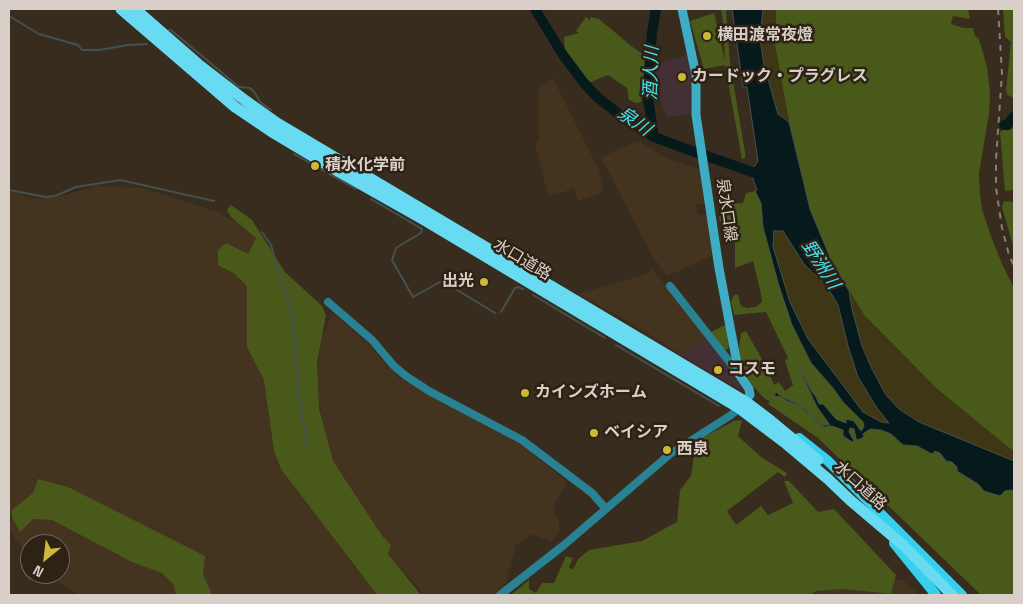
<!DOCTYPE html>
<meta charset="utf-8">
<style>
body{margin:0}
#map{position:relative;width:1023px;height:604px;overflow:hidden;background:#382c1e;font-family:"Space Grotesk",sans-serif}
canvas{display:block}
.frame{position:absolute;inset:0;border:10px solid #d8d0c8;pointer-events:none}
.north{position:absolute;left:20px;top:534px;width:50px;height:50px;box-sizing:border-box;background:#2d2214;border:1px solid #71685c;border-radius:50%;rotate:209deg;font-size:14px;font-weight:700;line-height:20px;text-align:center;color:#d8d0c8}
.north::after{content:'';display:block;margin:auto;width:18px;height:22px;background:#ceb837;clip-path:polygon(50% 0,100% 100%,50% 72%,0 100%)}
</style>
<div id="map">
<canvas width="1023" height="604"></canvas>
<div class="frame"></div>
<div class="north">N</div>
</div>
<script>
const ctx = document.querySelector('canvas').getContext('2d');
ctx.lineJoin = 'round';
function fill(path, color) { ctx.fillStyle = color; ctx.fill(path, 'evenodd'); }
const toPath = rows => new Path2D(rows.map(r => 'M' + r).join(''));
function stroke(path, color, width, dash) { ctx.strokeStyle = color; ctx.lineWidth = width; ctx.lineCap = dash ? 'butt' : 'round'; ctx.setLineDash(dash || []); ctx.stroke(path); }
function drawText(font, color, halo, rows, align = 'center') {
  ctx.font = font + ' "Space Grotesk","Noto Sans JP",sans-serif'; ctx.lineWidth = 5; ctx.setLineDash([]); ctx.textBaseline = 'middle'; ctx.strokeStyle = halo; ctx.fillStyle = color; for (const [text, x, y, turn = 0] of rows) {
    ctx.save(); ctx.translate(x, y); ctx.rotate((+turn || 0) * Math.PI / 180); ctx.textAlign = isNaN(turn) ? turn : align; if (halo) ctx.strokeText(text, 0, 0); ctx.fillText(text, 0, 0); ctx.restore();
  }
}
const commercial = toPath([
 [689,54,692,71,692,114,667,117,656,90,655,78,658,62,664,62],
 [707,338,743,385,740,390,679,354]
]);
const built = toPath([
 [553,78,599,170,603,192,578,201,574,187,564,192,548,196,535,143,539,140,538,88],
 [638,141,668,159,701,170,706,203,696,205,698,215,708,213,713,255,667,276,651,254,601,157],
 [95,186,143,188,218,212,258,234,265,378,284,470,347,557,377,595,79,595,60,583,51,574,60,574,60,544,30,544,30,555,18,543,9,530,9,191,32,199,66,195],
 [651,267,707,338,680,354,626,320,578,294,647,274],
 [332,313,367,343,398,377,520,443,567,482,553,507,559,522,559,532,552,542,532,534,516,545,505,585,492,595,425,595,392,560,378,529,332,462,315,388,322,337],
 [903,580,919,595,813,595,837,583]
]);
const green = toPath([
 [721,9,729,9,726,11,730,63,745,152,745,158,742,159,725,65,704,69,690,21,714,13,725,61,724,41,726,41],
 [776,9,968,9,970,19,953,16,951,24,964,28,973,28,975,36,979,39,987,67,990,92,989,114,979,173,980,195,982,209,992,239,1003,266,1014,288,1014,452,937,389,864,315,831,260,810,209,789,122,775,46],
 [1003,9,1014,9,1014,99,1007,94,1006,90,1011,42,1005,37],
 [586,17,590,21,590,17,599,19,630,45,645,56,646,62,641,92,641,102,636,103,629,100,627,88,608,75,588,83,565,53,564,37,579,33,576,31],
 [1014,122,1014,190,1005,191,1000,132],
 [755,191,761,203,763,227,833,388,843,402,863,422,863,433,870,429,875,428,891,434,903,445,917,446,932,454,937,451,940,453,946,461,952,462,957,468,957,471,978,484,984,491,1012,490,1014,491,1014,595,981,595,818,438,768,404,770,401,765,399,750,383,741,363,739,348,741,333,746,331,767,368,774,385,779,382,785,391,793,385,785,361,788,358,766,312,734,315,731,302,734,295,738,295,741,306,747,308,756,307,762,302,761,294,753,261,735,268,735,222,720,222,719,216,727,216,730,204,743,203,746,193],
 [1004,201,1014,202,1014,249,1002,207],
 [231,205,252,220,285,272,322,306,326,315,317,363,319,408,333,461,383,537,391,545,388,554,421,595,377,595,281,469,274,451,264,380,247,347,247,286,235,274,218,265,218,250,226,243,248,254,256,238,231,217,227,210],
 [727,324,730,340,728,349,722,350,711,332],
 [742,420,738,436,761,457,787,473,785,477,778,472,727,511,736,525,761,506,768,515,793,503,784,481,789,481,818,512,834,509,896,575,891,594,843,589,817,591,809,595,511,595,529,580,529,589,536,593,542,583,554,583,566,556,573,558,569,567,573,570,578,559,589,550,642,541,677,522,680,490,691,476,695,450,698,440,734,421],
 [38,479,68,487,205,556,203,574,212,595,176,595,174,585,162,573,132,562,52,520,33,519,20,532,12,517,12,510,33,493]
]);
const sand = toPath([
 [763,9,776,9,775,46,789,122,778,114,764,65,760,39],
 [774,231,783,231,804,264,824,283,834,298,838,305,848,346,858,377,877,408,890,423,881,422,863,412,808,339,790,302,773,247,773,234],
 [849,291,864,315,937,389,1014,452,1014,461,919,422,899,409,886,395,872,369,862,346,852,309]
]);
const water = toPath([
 [732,9,763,9,760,39,764,65,778,114,789,122,810,209,831,260,849,291,852,309,862,346,872,369,886,395,899,409,919,422,1014,461,1014,491,1012,490,1005,491,1000,496,984,491,978,484,957,471,957,467,952,462,946,461,940,453,935,451,932,454,917,446,903,445,891,434,881,430,870,429,863,434,864,437,858,440,856,439,854,429,850,428,849,432,854,441,852,442,843,436,843,430,832,426,825,427,822,426,800,406,787,401,779,396,775,397,775,393,776,392,782,397,800,405,822,425,830,425,817,407,797,364,812,392,816,397,819,404,823,404,836,419,846,423,846,419,854,421,861,431,864,427,863,422,843,402,833,388,811,363,792,325,779,286,763,227,761,203,755,191,757,190,752,176,748,175,748,170,755,166,758,161,747,87,743,87,732,9],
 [774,231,783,231,804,264,824,283,834,298,838,305,848,346,858,377,877,408,889,423,881,422,863,412,808,339,790,302,773,247,774,231]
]);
const stream = toPath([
 [9,16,39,34,78,45,82,50,99,50,128,45,147,44],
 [169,30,171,30,239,87,250,88,255,93,260,102,271,110],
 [294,154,356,189],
 [9,190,46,197,55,196,76,187,120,180,214,201],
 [371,199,422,229,421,233,396,248,392,260,413,297,440,282,444,282,495,313],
 [262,232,271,245,275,260,293,317,299,399,308,447],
 [533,295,605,338],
 [501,312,515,288,518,287,523,289],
 [616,345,719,406]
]);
const river = toPath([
 [535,9,563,55,584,83,597,97,624,118,654,137,692,151,761,175],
 [1004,125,1008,125,1014,116],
 [654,137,648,99,648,85,652,33,656,9]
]);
const tertiary = toPath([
 [670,286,739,374],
 [328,302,372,340,394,366,406,376,429,391,522,440,592,493,606,509],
 [500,595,564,545,670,454,731,415,739,408]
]);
const secondary = toPath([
 [682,9,696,75,696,115,719,268,739,374,749,389,750,395,741,406]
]);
const primary = toPath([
 [799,438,828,461,962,595],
 [894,543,936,595]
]);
const trunk = toPath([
 [121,9,235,107,272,132,334,169,426,221,739,408,784,442,828,479,850,500,903,545,952,595],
 [135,9,198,64,246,101,277,123,746,402,771,421,818,460]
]);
const rail = toPath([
 [998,9,1002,73,996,160,996,188,1002,228,1009,255,1014,266]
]);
const markers = [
 [707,36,5,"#ceb837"],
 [682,77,5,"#ceb837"],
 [315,166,5,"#ceb837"],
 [484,282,5,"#ceb837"],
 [718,370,5,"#ceb837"],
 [525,393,5,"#ceb837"],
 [594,433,5,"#ceb837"],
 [667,450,5,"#ceb837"]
];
const poiNames = [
 ["横田渡常夜燈",717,36],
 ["カードック・プラグレス",692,77],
 ["積水化学前",325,166],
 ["出光",474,282,"right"],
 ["コスモ",728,370],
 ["カインズホーム",535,393],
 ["ベイシア",604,433],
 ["西泉",677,450]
];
const streetNames = [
 ["泉水口線",726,210,82],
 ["水口道路",522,260,31],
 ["水口道路",860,486,42]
];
const waterNames = [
 ["酒人川",652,73,-88],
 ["泉川",634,122,34],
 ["野洲川",820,265,57]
];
fill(commercial, '#433035');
fill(built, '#43331f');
fill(green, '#49591a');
fill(sand, '#3e3615');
fill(water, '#061a1c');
stroke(water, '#455150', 1);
stroke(stream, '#455150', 2);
stroke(river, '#061a1c', 10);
stroke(tertiary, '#298293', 8);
stroke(secondary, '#3eadc3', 9);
stroke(primary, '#34d0ed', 10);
stroke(trunk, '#68daf1', 11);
stroke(rail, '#897f74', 2, [6, 6]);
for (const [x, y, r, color] of markers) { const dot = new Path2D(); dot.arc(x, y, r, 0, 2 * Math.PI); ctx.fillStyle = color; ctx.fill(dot); stroke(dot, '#2d2214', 2); }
drawText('bold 16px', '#d8d0c8', '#2d2214', poiNames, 'left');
drawText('16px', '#d8d0c8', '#2d2214', streetNames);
drawText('italic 18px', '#43e0ef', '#2d2214', waterNames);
</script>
